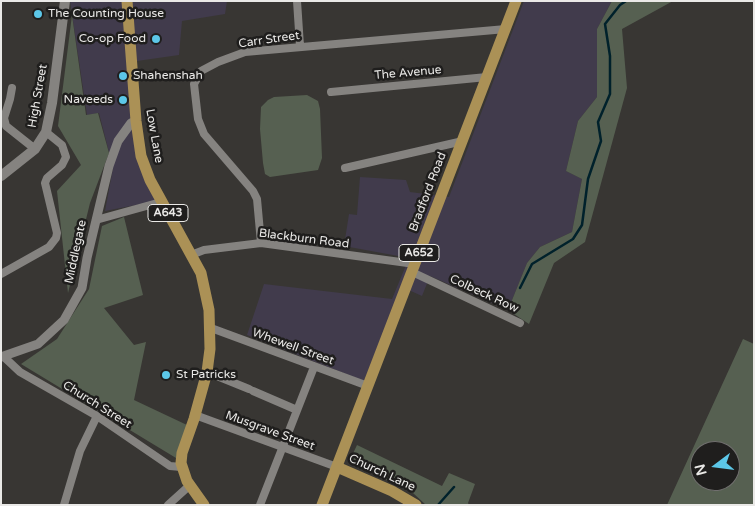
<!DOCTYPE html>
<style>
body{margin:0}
#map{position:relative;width:755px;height:506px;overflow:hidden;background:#383633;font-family:"Varela Round",sans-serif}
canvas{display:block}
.frame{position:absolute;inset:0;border:2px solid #eae9e7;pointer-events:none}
.north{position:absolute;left:690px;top:441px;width:50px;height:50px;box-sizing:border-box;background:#1f1e1d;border:1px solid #706f6e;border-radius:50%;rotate:255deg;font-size:14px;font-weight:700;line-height:20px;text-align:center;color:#eae9e7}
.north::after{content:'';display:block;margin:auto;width:18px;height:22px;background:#5cc7e8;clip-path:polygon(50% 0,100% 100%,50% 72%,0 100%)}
</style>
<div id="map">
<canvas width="755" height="506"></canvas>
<div class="frame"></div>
<div class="north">N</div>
</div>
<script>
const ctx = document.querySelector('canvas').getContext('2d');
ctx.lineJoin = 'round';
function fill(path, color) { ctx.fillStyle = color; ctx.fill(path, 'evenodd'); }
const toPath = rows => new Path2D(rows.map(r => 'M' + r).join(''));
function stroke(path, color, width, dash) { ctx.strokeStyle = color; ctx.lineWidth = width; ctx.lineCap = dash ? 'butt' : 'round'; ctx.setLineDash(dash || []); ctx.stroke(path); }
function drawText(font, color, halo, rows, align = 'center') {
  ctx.font = font + ' "Varela Round",sans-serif'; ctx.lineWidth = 5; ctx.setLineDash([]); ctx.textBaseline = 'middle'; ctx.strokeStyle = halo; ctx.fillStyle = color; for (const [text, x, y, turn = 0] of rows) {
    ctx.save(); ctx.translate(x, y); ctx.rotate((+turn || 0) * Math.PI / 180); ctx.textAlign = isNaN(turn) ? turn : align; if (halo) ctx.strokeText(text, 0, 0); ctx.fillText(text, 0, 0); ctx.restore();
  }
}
const commercial = toPath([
 [70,1,227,1,225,14,182,21,179,55,137,61,132,115,157,201,105,211,113,168,99,113,87,115],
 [524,1,612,1,597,29,597,97,578,121,566,171,582,179,572,232,540,247,527,263,508,310,430,276,422,296,402,287,364,381,247,335,264,284,392,299,409,258,344,246,349,214,357,215,360,177,406,180,410,192,449,197]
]);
const green = toPath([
 [612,1,673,1,622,29,627,88,585,242,554,263,529,324,508,310,527,263,540,247,572,232,582,179,566,171,578,121,597,97,597,29],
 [72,15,86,115,98,113,109,153,90,203,68,293,57,191,81,165,58,126],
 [307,95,318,101,320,109,322,158,318,170,270,177,265,174,263,163,260,129,261,107,268,100,274,97],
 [124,217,143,295,104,308,134,345,146,342,134,400,187,425,176,458,21,364,57,339,89,289,102,226],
 [743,339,754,344,754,505,667,505],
 [700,451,730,451,730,481,700,481],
 [357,445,442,486,449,473,475,484,468,503,469,505,426,505,413,493,349,462]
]);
const stream = toPath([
 [520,288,532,264,573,239,582,225,588,179,601,141,598,122,610,94,610,56,605,24,620,5,626,1],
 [438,505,454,487]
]);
const minor = toPath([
 [297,1,300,46],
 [12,88,10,99,4,118,6,126,35,149],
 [331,92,487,77],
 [345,168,463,141],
 [96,220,161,202],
 [261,243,257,199,253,191,204,134,198,119,194,84,201,71,218,62,245,52,506,29],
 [191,255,204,250,261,243,415,264],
 [412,272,520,323],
 [1,274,49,247,56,238,57,233,45,183,47,178,62,165,66,157,62,145,46,132],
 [211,328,368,386],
 [4,357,20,372,97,416,170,466,181,467],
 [207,372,249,389],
 [253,391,297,410],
 [195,415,337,467],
 [64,505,80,451,97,416],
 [168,505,189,486],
 [260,505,314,367]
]);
const tertiary = toPath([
 [1,357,38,344,64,320,82,288,87,258,109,166,118,141,131,123,136,121]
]);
const secondary = toPath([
 [1,176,35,149,46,132,52,103,65,1]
]);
const primary = toPath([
 [127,1,136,121,141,156,150,180,201,273,209,310,210,349,207,372,194,419,182,453,181,463,187,481,204,505],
 [337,467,392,491,416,505],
 [322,505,516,1]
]);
const markers = [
 [38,14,5,"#5cc7e8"],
 [156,39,5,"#5cc7e8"],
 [123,76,5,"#5cc7e8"],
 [123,100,5,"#5cc7e8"],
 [166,375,5,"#5cc7e8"]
];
const shields = [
 [168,213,40],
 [419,253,40]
];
const shieldNames = [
 ["A643",168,213],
 ["A652",419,253]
];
const poiNames = [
 ["The Counting House",48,14],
 ["Co-op Food",146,39,"right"],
 ["Shahenshah",133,76],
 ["Naveeds",113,100,"right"],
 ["St Patricks",176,375]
];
const streetNames = [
 ["Carr Street",269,40,-8],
 ["The Avenue",408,73,-5],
 ["High Street",38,96,-80],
 ["Low Lane",154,136,80],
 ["Bradford Road",428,192,-69],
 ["Blackburn Road",304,239,7],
 ["Middlegate",76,252,-78],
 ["Colbeck Row",484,294,25],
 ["Whewell Street",293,347,20],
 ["Church Street",97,405,32],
 ["Musgrave Street",270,431,20],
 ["Church Lane",382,473,25]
];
fill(commercial, '#413b4c');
fill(green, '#566051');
stroke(stream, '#00212b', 2.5);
stroke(minor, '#858380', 8);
stroke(tertiary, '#858380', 9);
stroke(secondary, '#858380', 10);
stroke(primary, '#ab9156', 11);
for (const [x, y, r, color] of markers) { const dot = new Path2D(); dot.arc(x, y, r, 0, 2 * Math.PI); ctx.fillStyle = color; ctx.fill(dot); stroke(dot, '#1f1e1d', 2); }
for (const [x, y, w] of shields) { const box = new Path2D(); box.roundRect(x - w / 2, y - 8.5, w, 17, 4); ctx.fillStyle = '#1f1e1d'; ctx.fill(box); stroke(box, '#eae9e7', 1); }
drawText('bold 11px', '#eae9e7', null, shieldNames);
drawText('12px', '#eae9e7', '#1f1e1d', poiNames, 'left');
drawText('12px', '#eae9e7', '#1f1e1d', streetNames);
</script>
